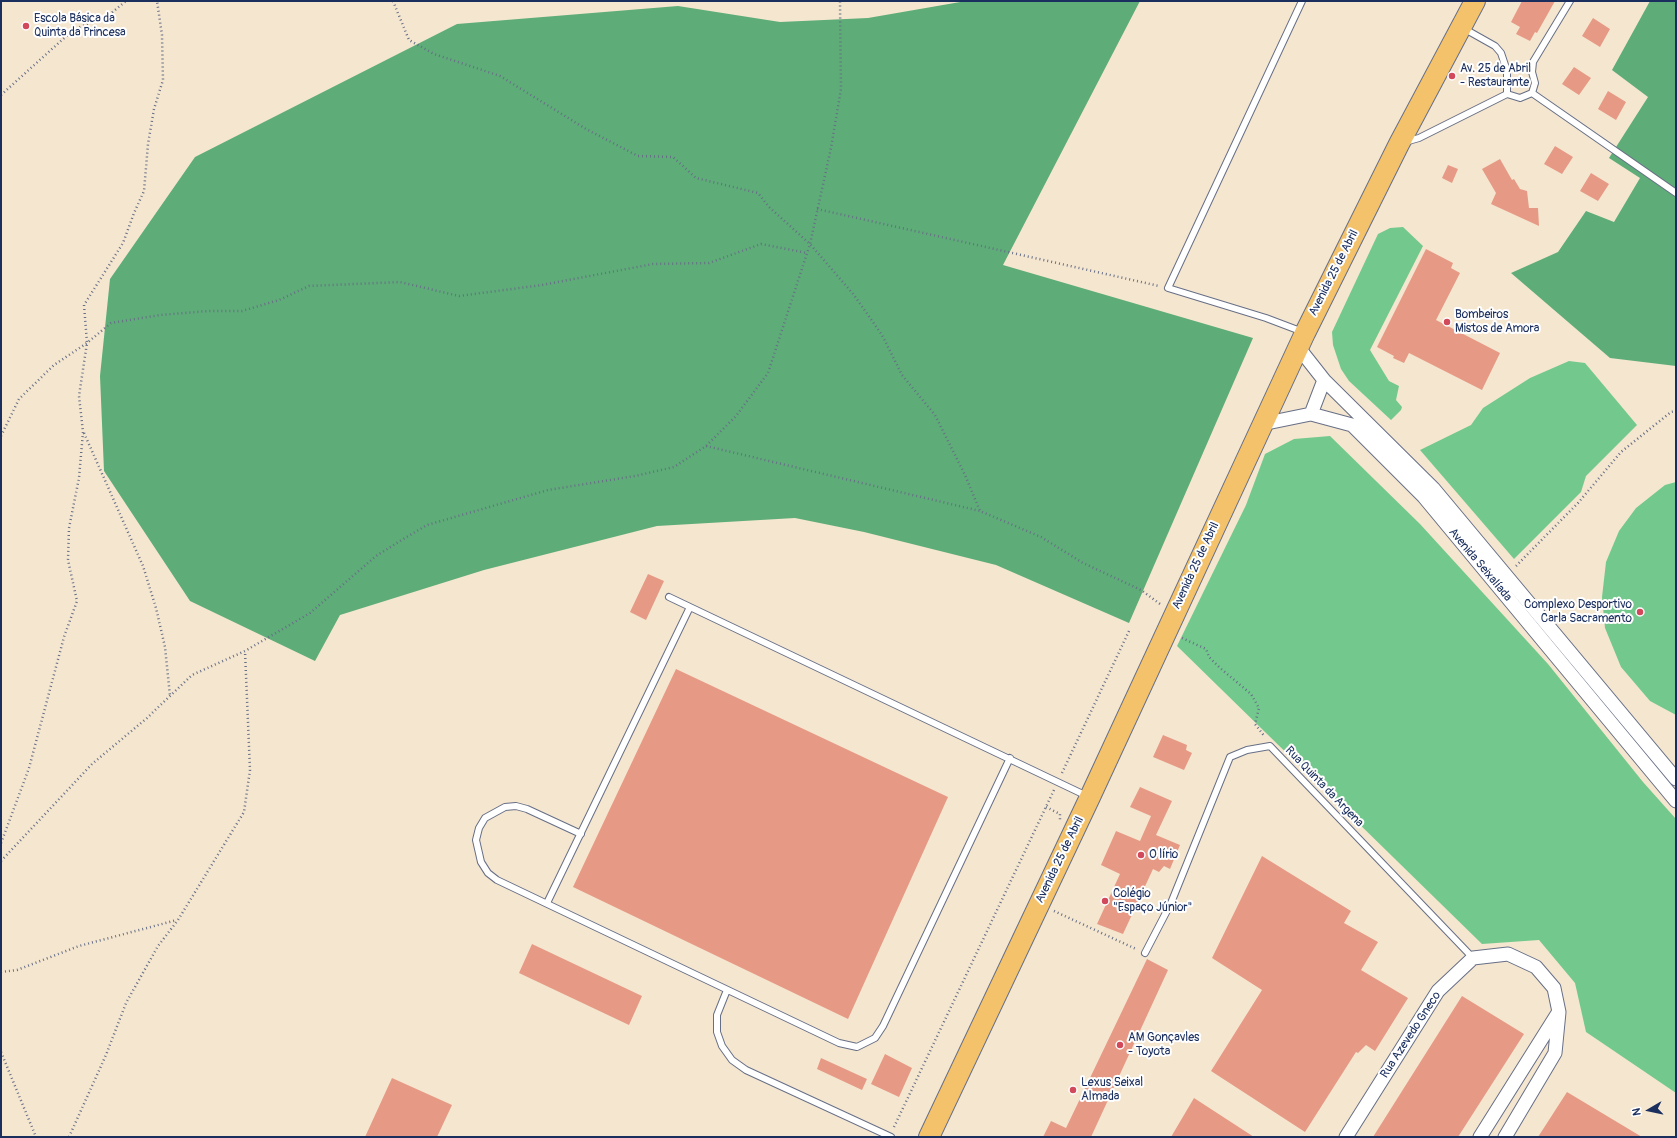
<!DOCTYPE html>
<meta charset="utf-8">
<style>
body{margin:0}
#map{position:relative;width:1677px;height:1138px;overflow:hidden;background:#f5e6d0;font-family:Pangolin,sans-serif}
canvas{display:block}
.frame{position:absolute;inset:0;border:2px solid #1b2f5e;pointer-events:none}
.north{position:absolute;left:1629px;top:1090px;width:40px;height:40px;-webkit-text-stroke:3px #fff;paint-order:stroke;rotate:261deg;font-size:11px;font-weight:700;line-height:16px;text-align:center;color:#1b2f5e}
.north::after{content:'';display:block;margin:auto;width:14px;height:18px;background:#1b2f5e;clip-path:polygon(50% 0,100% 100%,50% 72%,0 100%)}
</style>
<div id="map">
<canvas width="1677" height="1138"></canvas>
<div class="frame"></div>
<div class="north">N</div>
</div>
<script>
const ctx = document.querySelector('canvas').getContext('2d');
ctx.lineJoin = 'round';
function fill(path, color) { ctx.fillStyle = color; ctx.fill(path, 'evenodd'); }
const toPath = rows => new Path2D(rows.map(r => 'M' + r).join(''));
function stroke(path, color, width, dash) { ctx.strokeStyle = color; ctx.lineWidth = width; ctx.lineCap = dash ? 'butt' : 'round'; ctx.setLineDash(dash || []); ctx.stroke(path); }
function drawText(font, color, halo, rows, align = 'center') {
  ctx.font = font + ' Pangolin,sans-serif'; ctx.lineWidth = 4; ctx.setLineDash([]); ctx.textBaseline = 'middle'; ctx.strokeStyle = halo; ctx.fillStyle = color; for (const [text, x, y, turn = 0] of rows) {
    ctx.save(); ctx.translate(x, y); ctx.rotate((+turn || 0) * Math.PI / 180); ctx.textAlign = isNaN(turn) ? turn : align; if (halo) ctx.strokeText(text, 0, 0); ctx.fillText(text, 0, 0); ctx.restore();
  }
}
const green = toPath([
 [1403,227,1423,246,1370,350,1389,381,1399,386,1396,400,1402,407,1401,410,1391,420,1349,381,1341,369,1333,345,1332,332,1378,234,1390,228],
 [1569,361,1585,363,1637,425,1586,476,1581,492,1514,559,1420,450,1471,425,1483,408,1530,378],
 [1330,436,1420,524,1548,664,1643,782,1676,819,1676,1093,1586,1032,1575,983,1539,940,1482,944,1177,646,1246,505,1265,454,1294,439],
 [1676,482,1676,715,1650,701,1621,667,1605,628,1602,597,1606,562,1619,531,1636,508,1665,485]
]);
const forest = toPath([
 [966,1,1140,1,1003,265,1253,338,1129,623,996,565,864,532,795,518,657,526,484,570,340,615,315,661,190,601,104,471,100,376,110,279,195,157,457,24,678,6,780,22,868,18],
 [1650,1,1676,1,1676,366,1610,358,1511,273,1558,252,1586,211,1614,222,1640,178,1609,158,1648,97,1612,70]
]);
const building = toPath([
 [1522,1,1555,1,1537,33,1535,32,1530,41,1516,34,1520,27,1511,22],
 [1593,18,1610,29,1600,47,1582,36],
 [1574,67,1591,78,1579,95,1562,84],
 [1608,91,1626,102,1616,120,1598,109],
 [1555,146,1573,157,1562,174,1544,164],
 [1500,159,1512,180,1514,179,1520,189,1527,191,1529,208,1538,208,1539,226,1491,204,1496,193,1482,169],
 [1448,165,1458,169,1452,183,1442,178],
 [1591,173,1609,184,1598,201,1580,191],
 [1426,249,1453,263,1451,268,1460,273,1436,320,1500,353,1482,390,1409,353,1404,363,1393,358,1394,356,1377,347],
 [648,574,664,581,646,620,630,612],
 [676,669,948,797,848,1019,573,887],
 [1163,735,1187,745,1186,750,1192,753,1184,770,1153,757],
 [1140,787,1172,801,1156,835,1180,845,1170,869,1164,866,1159,872,1153,869,1123,934,1097,924,1120,874,1101,865,1116,831,1140,841,1151,816,1130,807],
 [1262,856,1351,911,1344,923,1378,942,1361,970,1408,998,1375,1051,1366,1045,1358,1053,1356,1052,1305,1132,1211,1071,1262,990,1212,958],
 [532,944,642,996,629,1025,519,973],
 [1147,959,1168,970,1091,1137,1043,1137,1051,1121,1066,1128],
 [1462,996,1524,1034,1458,1137,1373,1137],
 [885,1054,912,1068,899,1097,871,1084],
 [821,1058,867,1079,862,1090,817,1069],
 [392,1078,452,1105,437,1137,365,1137],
 [1567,1092,1642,1137,1538,1137],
 [1194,1098,1254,1137,1171,1137]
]);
const path = toPath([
 [393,1,409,40,434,54,500,76,586,129,638,156,673,157,696,178,758,193,769,207,810,244,854,295,882,335,902,375,935,415,965,475,980,511,1041,537,1083,563,1141,590,1160,604],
 [1,95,73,30,109,15,126,1],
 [817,209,1159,286],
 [84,433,143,566,156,608,165,647,170,696],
 [1,436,19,399,54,365,87,343,111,323,160,315,208,311,242,311,279,300,309,286,400,282,459,296,542,285,653,264,709,263,761,244,807,253],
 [706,446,980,511],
 [1516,566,1578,503,1621,452,1671,412,1676,411],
 [1182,638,1206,649,1209,657,1220,668,1251,694,1259,708,1255,724,1265,737],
 [1062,773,1129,631],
 [1046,807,1060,814,1060,820],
 [1,843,29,768,64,637,77,601,68,560,69,528,79,478,83,432,79,396,87,343,84,305,123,243,134,213,144,191,148,144,154,109,163,80,162,35,157,1],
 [1,861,92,764,147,718,192,675,245,651,310,613,376,556,405,538,427,525,548,490,635,476,674,467,706,446,736,416,768,373,810,244,831,148,841,89,840,1],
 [1054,911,1136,949],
 [1,972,17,970,79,946,177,920],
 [1,1052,36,1137],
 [894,1127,1054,790],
 [69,1137,106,1055,126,1003,158,946,178,920,244,812,250,770,245,651]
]);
const service = toPath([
 [1302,1,1168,288,1266,318,1303,332],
 [1463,28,1495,46,1501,53,1507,71,1507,94],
 [1532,93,1676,193],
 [1405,142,1419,138,1507,94,1520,98,1532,93,1535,83,1532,72,1533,62,1570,1],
 [669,597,1087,796],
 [581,834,527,809,516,806,505,807,485,818,479,828,476,840,481,862,488,873,497,880,839,1043,857,1047,875,1038,883,1026,1010,758],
 [547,903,690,607],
 [1145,953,1171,903,1230,757,1247,750,1270,746,1473,958],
 [727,990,717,1015,717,1032,722,1046,732,1060,746,1070,891,1137]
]);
const minor = toPath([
 [1298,347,1324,380,1433,488,1676,779],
 [1311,414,1324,380],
 [1262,424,1311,414,1352,425,1424,497,1676,801],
 [1346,1137,1438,991,1473,958,1508,954,1536,967,1554,988,1559,1012,1555,1053,1505,1137],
 [1480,1137,1558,1013]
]);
const primary = toPath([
 [929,1137,1090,797,1305,333,1399,144,1475,1]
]);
const markers = [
 [26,26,4,"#d1495b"],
 [1452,76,4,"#d1495b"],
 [1447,322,4,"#d1495b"],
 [1640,612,4,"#d1495b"],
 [1141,855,4,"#d1495b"],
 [1105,901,4,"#d1495b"],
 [1120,1045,4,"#d1495b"],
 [1073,1090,4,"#d1495b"]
];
const poiNames = [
 ["Escola Básica da",34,19],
 ["Quinta da Princesa",34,33],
 ["Av. 25 de Abril",1460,69],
 ["- Restaurante",1460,83],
 ["Bombeiros",1455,315],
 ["Mistos de Amora",1455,329],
 ["Complexo Desportivo",1632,605,"right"],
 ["Carla Sacramento",1632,619,"right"],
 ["O lírio",1149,855],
 ["Colégio",1113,894],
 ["\"Espaço Júnior\"",1113,908],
 ["AM Gonçavles",1128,1038],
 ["- Toyota",1128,1052],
 ["Lexus Seixal",1081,1083],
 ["Almada",1081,1097]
];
const streetNames = [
 ["Avenida 25 de Abril",1334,273,-63],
 ["Avenida Seixalíada",1480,565,50],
 ["Avenida 25 de Abril",1196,566,-65],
 ["Rua Quinta da Argena",1324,787,46],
 ["Avenida 25 de Abril",1060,860,-64],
 ["Rua Azevedo Gneco",1411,1035,-57]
];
fill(green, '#73c98d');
fill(forest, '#5ead78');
fill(building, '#e69a85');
stroke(service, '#676f86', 8);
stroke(minor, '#676f86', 15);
stroke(primary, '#676f86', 22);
stroke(path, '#676f86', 2.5, [1, 3]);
stroke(service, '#fff', 6);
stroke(minor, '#fff', 13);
stroke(primary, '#f3c26a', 20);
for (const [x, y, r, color] of markers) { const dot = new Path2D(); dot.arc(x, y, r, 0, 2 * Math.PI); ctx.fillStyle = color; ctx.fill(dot); stroke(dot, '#fff', 1.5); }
drawText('12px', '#1b2f5e', '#fff', poiNames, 'left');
drawText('12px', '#1b2f5e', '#fff', streetNames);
</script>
